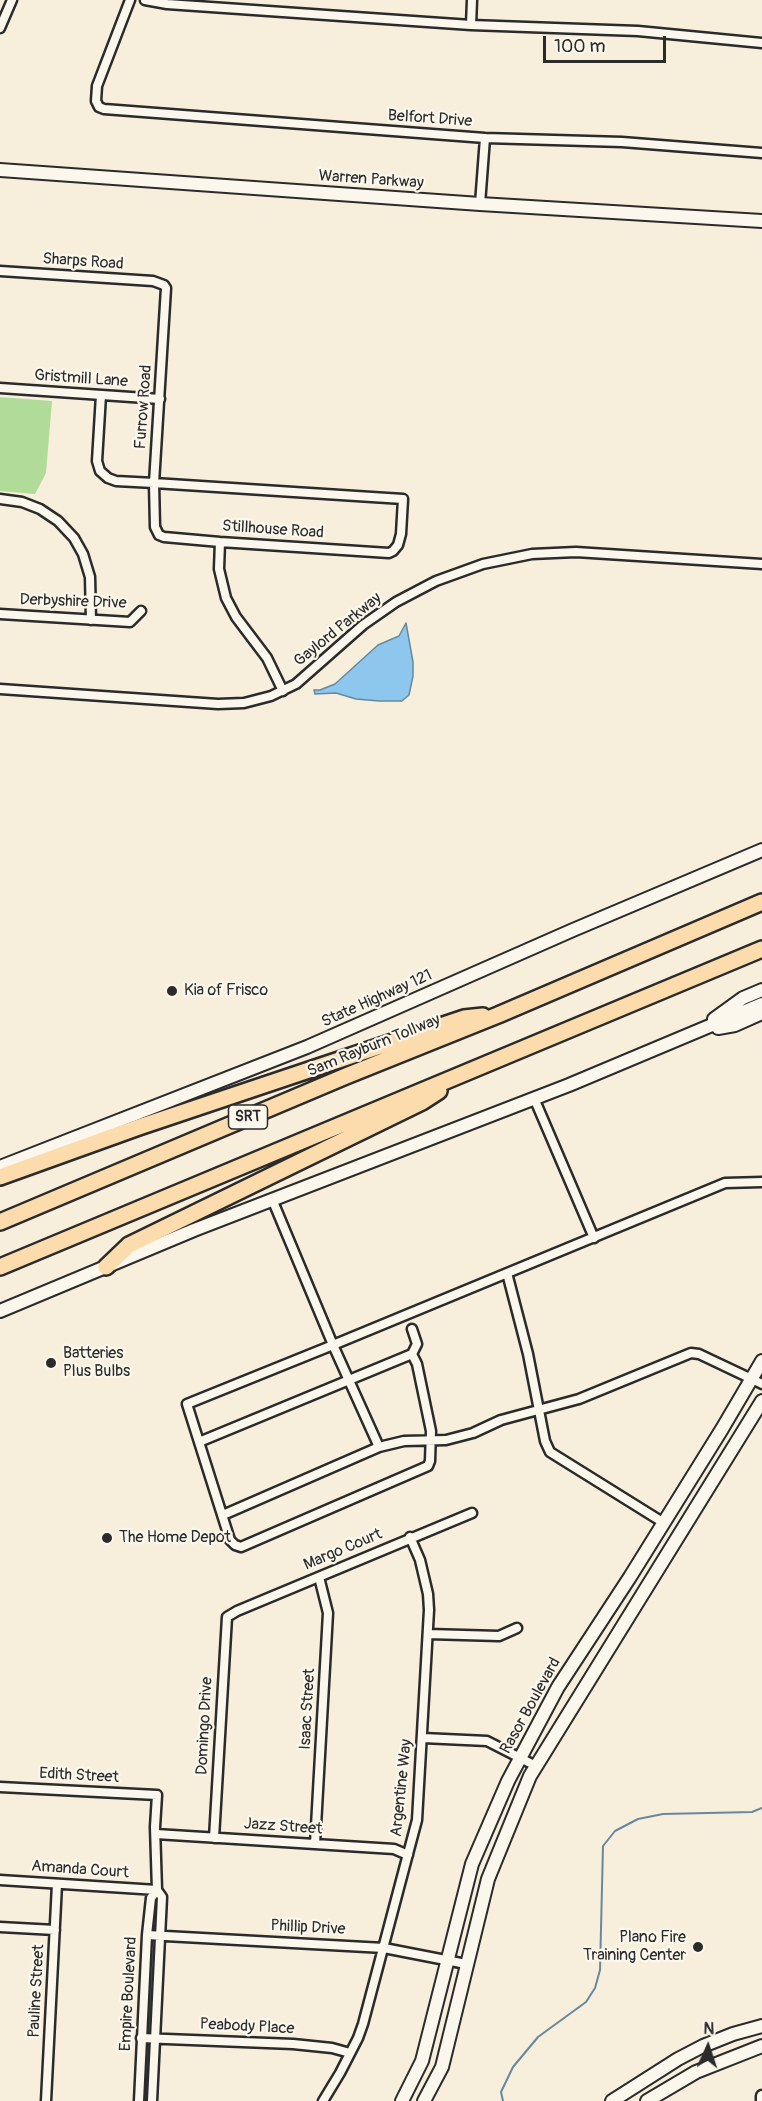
<!DOCTYPE html>
<style>
body{margin:0}
#map{position:relative;width:762px;height:2101px;overflow:hidden;background:#f8eedc;font-family:Pangolin,sans-serif}
canvas{display:block}
.north{position:absolute;left:678px;top:2017px;width:60px;height:60px;-webkit-text-stroke:4px #fbf7ec;paint-order:stroke;rotate:3deg;font-size:16px;font-weight:700;line-height:24px;text-align:center;color:#2b2b2b}
.north::after{content:'';display:block;margin:auto;width:21px;height:27px;background:#2b2b2b;clip-path:polygon(50% 0,100% 100%,50% 72%,0 100%)}
.scale{position:absolute;left:543px;top:36px;width:123px;height:27px;box-sizing:border-box;border:3px solid #2b2b2b;border-top:0;padding-left:8px;font-size:18px;line-height:21px;white-space:nowrap;color:#2b2b2b;-webkit-text-stroke:4px #fbf7ec;paint-order:stroke}
</style>
<div id="map">
<canvas width="762" height="2101"></canvas>
<div class="north">N</div>
<div class="scale">100 m</div>
</div>
<script>
const ctx = document.querySelector('canvas').getContext('2d');
ctx.lineJoin = 'round';
function fill(path, color) { ctx.fillStyle = color; ctx.fill(path, 'evenodd'); }
const toPath = rows => new Path2D(rows.map(r => 'M' + r).join(''));
function stroke(path, color, width, dash) { ctx.strokeStyle = color; ctx.lineWidth = width; ctx.lineCap = dash ? 'butt' : 'round'; ctx.setLineDash(dash || []); ctx.stroke(path); }
function drawText(font, color, halo, rows, align = 'center') {
  ctx.font = font + ' Pangolin,sans-serif'; ctx.lineWidth = 4.5; ctx.setLineDash([]); ctx.textBaseline = 'middle'; ctx.strokeStyle = halo; ctx.fillStyle = color; for (const [text, x, y, turn = 0] of rows) {
    ctx.save(); ctx.translate(x, y); ctx.rotate((+turn || 0) * Math.PI / 180); ctx.textAlign = isNaN(turn) ? turn : align; if (halo) ctx.strokeText(text, 0, 0); ctx.fillText(text, 0, 0); ctx.restore();
  }
}
const green = toPath([
 [0,397,52,401,46,473,35,494,0,491]
]);
const water = toPath([
 [406,623,413,662,413,676,409,695,402,701,379,701,356,699,336,693,315,694,314,690,320,690,335,684,378,645,399,636,406,623]
]);
const stream = toPath([
 [503,2101,501,2092,513,2067,538,2037,586,2002,595,1988,600,1970,603,1846,615,1831,638,1819,663,1814,752,1812,762,1808]
]);
const minor = toPath([
 [130,0,97,86,96,101,99,107,104,109,485,138,622,142,762,153],
 [145,0,167,4,471,25,638,31,762,43],
 [471,25,472,0],
 [0,28,12,0],
 [480,204,485,138],
 [0,271,153,281,164,285,166,288,154,483,155,527,159,535,164,537,220,542,389,553,393,551,398,545,401,534,403,499,154,483,116,481,108,478,100,471,97,461,101,395],
 [0,388,160,399],
 [0,499,22,502,40,509,58,521,74,538,83,554,90,577,91,620],
 [220,542,219,569,226,598,236,617,267,658,283,691],
 [0,614,130,622,141,611],
 [0,689,218,704,244,703,271,696,296,684,363,625,396,602,436,581,483,564,532,554,576,552,762,564],
 [534,1098,594,1238],
 [272,1199,333,1345,725,1183,762,1182],
 [507,1273,528,1354,545,1441,550,1452,664,1523],
 [199,1442,412,1354],
 [379,1447,404,1441,446,1440,473,1433,501,1420,579,1399,691,1353,699,1354,762,1384],
 [223,1515,379,1447,333,1345,187,1404,230,1540,235,1545,241,1547,428,1466,430,1461,431,1431,417,1364,412,1354,417,1344,412,1329],
 [428,1634,499,1636,517,1628],
 [423,1738,487,1741,536,1766],
 [0,1787,157,1795,155,1827,157,1890,162,1897,152,2101],
 [156,1834,394,1849,408,1855],
 [214,1838,227,1617,237,1611,472,1513],
 [315,1844,328,1613,319,1577],
 [0,1880,157,1890],
 [0,1927,55,1930],
 [147,1935,384,1948,466,1964],
 [141,2038,293,2044,332,2048,350,2053],
 [46,2101,57,1884],
 [139,2101,147,1935,151,1898,157,1890],
 [323,2101,340,2073,358,2038,363,2024,417,1820,429,1610,428,1594,420,1560,410,1537]
]);
const tertiary = toPath([
 [762,2101,762,2096]
]);
const secondary = toPath([
 [0,170,480,204,762,221],
 [714,1019,743,998,762,990],
 [718,1028,735,1025,762,1013],
 [0,1167,307,1047,573,930,762,850],
 [0,1311,194,1230,569,1085,762,1004],
 [402,2101,422,2061,472,1864,508,1781,558,1687,630,1577,722,1429,762,1361],
 [424,2101,442,2067,488,1879,530,1776,762,1401],
 [612,2101,678,2059,703,2046,733,2034,762,2026],
 [647,2101,696,2072,762,2046]
]);
const motorway = toPath([
 [0,1177,139,1127,464,1018,483,1016],
 [0,1222,346,1076,498,1015,762,902],
 [0,1267,762,949],
 [106,1267,129,1245,422,1102,439,1091]
]);
const markers = [
 [172,991,6,"#2b2b2b"],
 [51,1363,6,"#2b2b2b"],
 [107,1538,6,"#2b2b2b"],
 [698,1947,6,"#2b2b2b"]
];
const shields = [
 [248,1117,39]
];
const shieldNames = [
 ["SRT",248,1117]
];
const streetNames = [
 ["Belfort Drive",430,119,4],
 ["Warren Parkway",371,180,4],
 ["Sharps Road",83,262,4],
 ["Gristmill Lane",81,379,4],
 ["Furrow Road",144,407,-86],
 ["Stillhouse Road",273,530,4],
 ["Derbyshire Drive",73,602,2],
 ["Gaylord Parkway",338,630,-39],
 ["State Highway 121",377,999,-24],
 ["Sam Rayburn Tollway",374,1046,-22],
 ["Margo Court",343,1550,-23],
 ["Rasor Boulevard",531,1706,-61],
 ["Isaac Street",308,1709,-87],
 ["Domingo Drive",205,1726,-87],
 ["Edith Street",79,1776,3],
 ["Argentine Way",402,1788,-84],
 ["Jazz Street",283,1827,4],
 ["Amanda Court",80,1870,4],
 ["Phillip Drive",308,1928,3],
 ["Pauline Street",37,1991,-87],
 ["Empire Boulevard",129,1994,-87],
 ["Peabody Place",247,2027,3]
];
const poiNames = [
 ["Kia of Frisco",184,991],
 ["Batteries",63,1354],
 ["Plus Bulbs",63,1372],
 ["The Home Depot",119,1538],
 ["Plano Fire",686,1938,"right"],
 ["Training Center",686,1956,"right"]
];
fill(green, '#b1db98');
fill(water, '#8ec7ed');
stroke(water, '#66899f', 1.5);
stroke(stream, '#66899f', 2);
stroke(minor, '#2b2b2b', 13);
stroke(tertiary, '#2b2b2b', 15);
stroke(secondary, '#2b2b2b', 16);
stroke(motorway, '#2b2b2b', 20);
stroke(minor, '#fbf7ec', 8);
stroke(tertiary, '#fbf7ec', 10);
stroke(secondary, '#fbf7ec', 12);
stroke(motorway, '#fcdcac', 15);
for (const [x, y, r, color] of markers) { const dot = new Path2D(); dot.arc(x, y, r, 0, 2 * Math.PI); ctx.fillStyle = color; ctx.fill(dot); stroke(dot, '#fbf7ec', 2); }
for (const [x, y, w] of shields) { const box = new Path2D(); box.roundRect(x - w / 2, y - 12, w, 24, 4.5); ctx.fillStyle = '#fbf7ec'; ctx.fill(box); stroke(box, '#2b2b2b', 1.5); }
drawText('bold 15px', '#2b2b2b', null, shieldNames);
drawText('16px', '#2b2b2b', '#fbf7ec', streetNames);
drawText('16px', '#2b2b2b', '#fbf7ec', poiNames, 'left');
</script>
